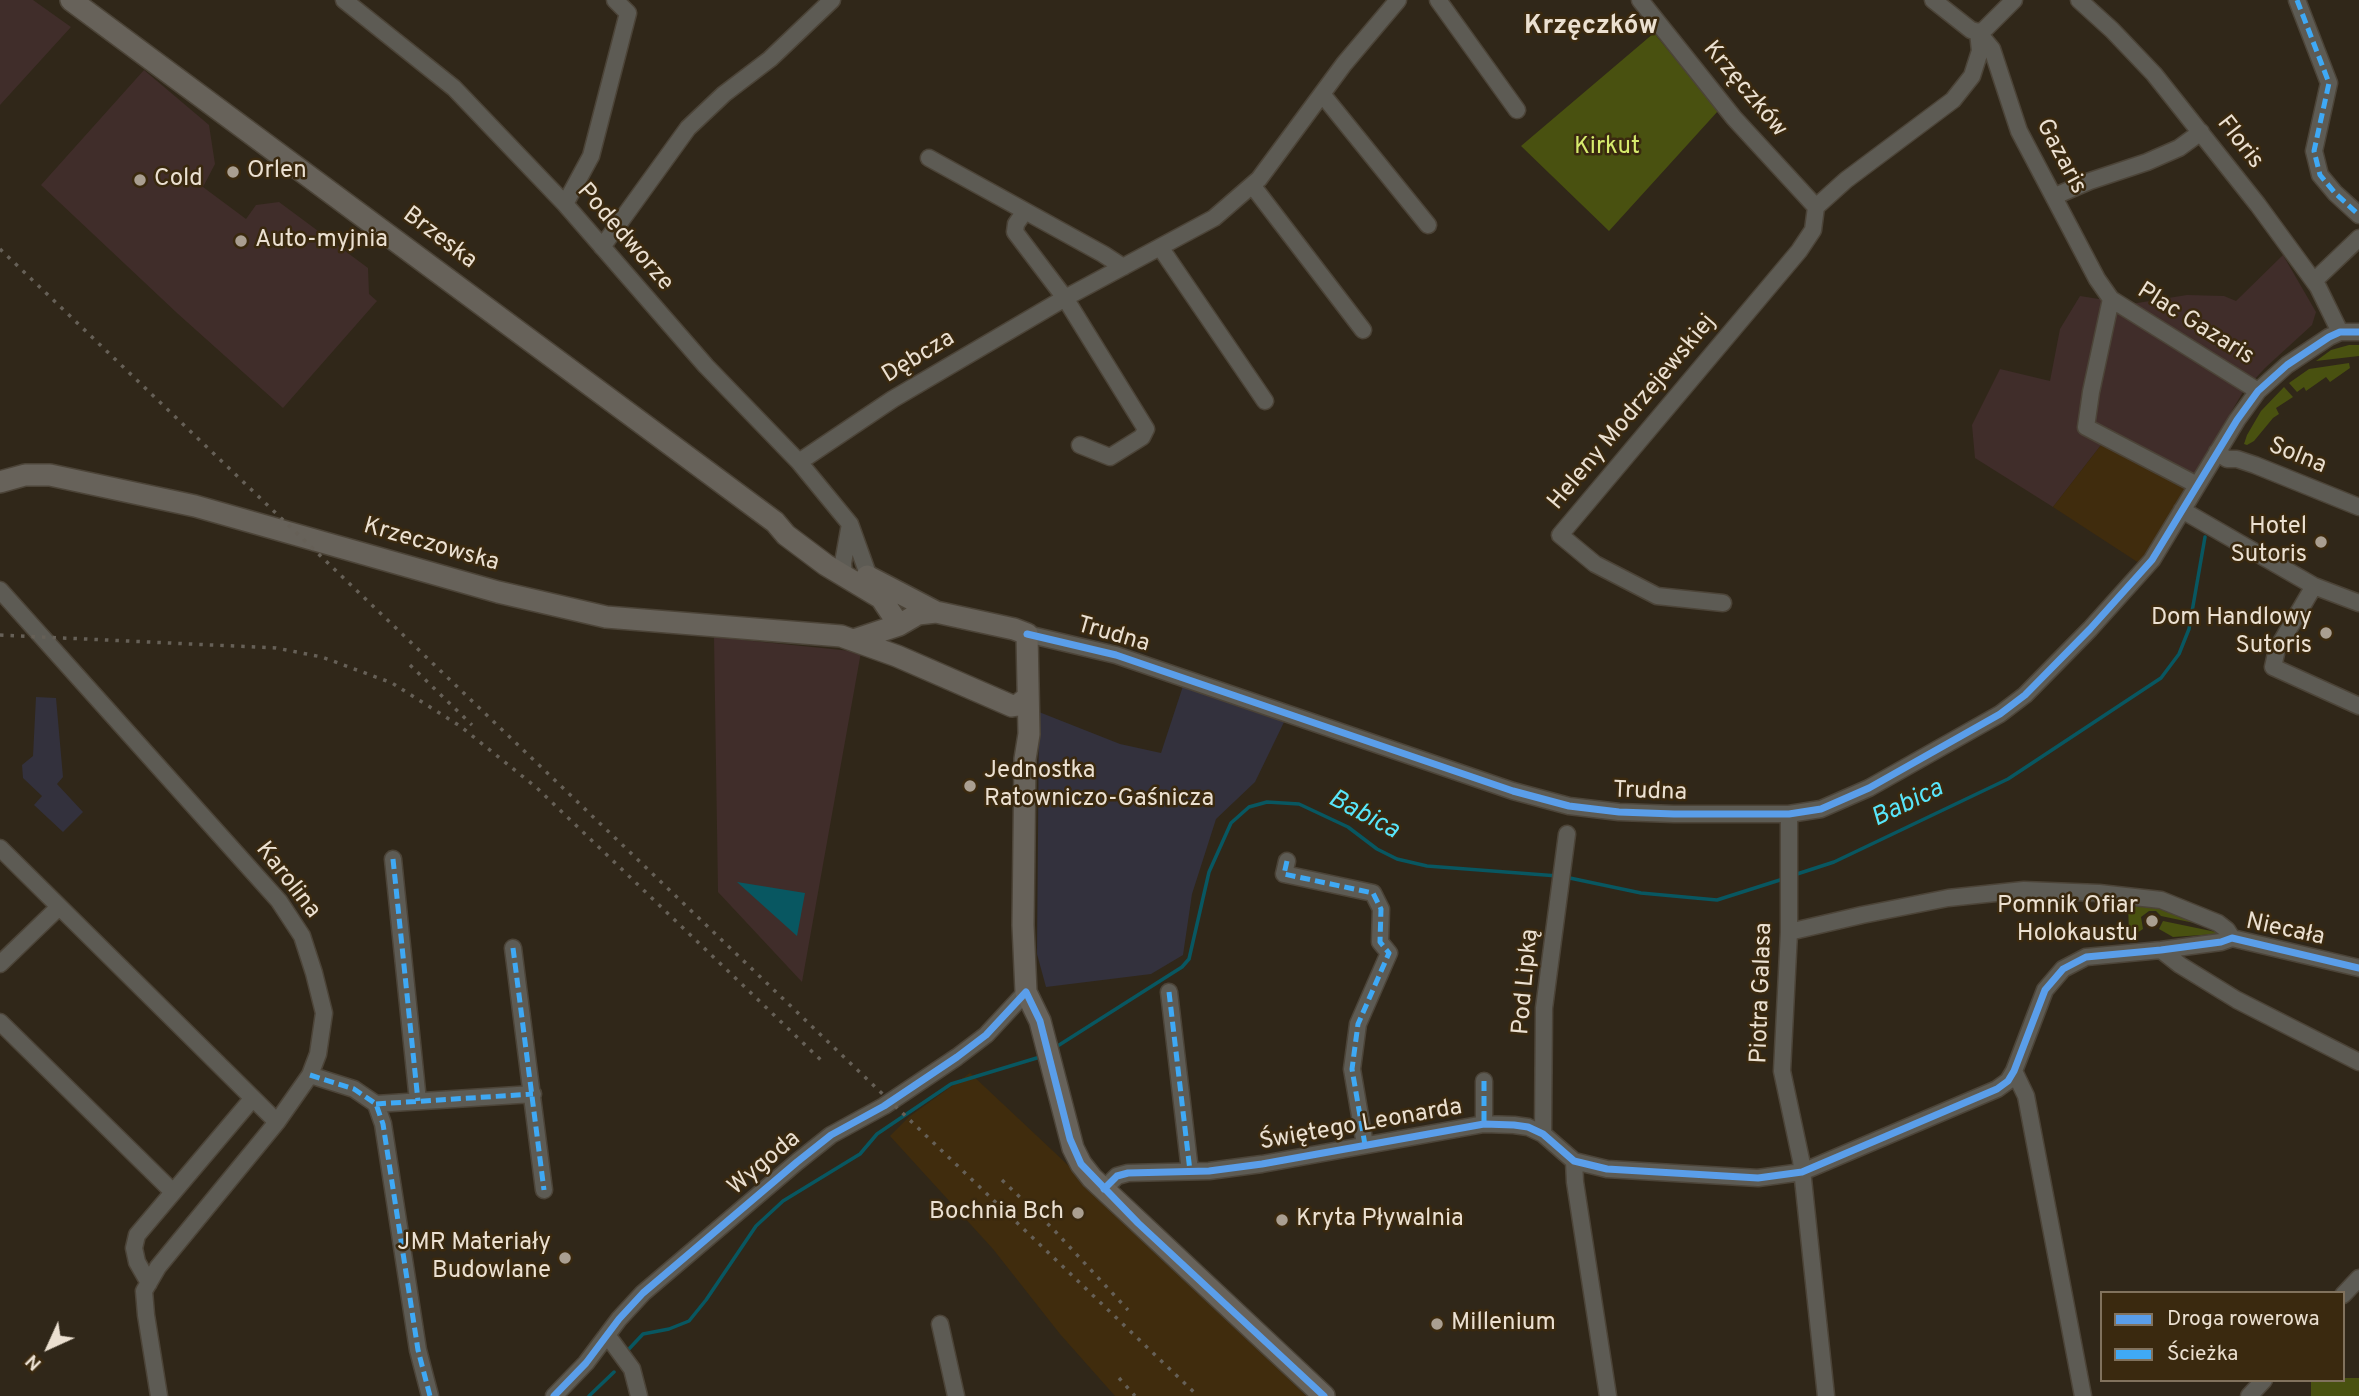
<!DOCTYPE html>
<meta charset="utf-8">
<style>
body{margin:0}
#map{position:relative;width:2359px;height:1396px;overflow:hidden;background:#302719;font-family:Overpass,sans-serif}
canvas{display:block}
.legend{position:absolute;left:2100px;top:1291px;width:245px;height:91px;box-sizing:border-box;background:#3a290f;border:2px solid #81725d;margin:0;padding:9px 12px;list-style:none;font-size:21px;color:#ebe0d1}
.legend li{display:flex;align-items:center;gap:14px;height:35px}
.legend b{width:35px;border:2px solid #81725d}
.north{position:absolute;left:14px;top:1312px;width:70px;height:70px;-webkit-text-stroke:5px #3a290f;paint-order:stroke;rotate:225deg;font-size:19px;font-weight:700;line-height:28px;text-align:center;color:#ebe0d1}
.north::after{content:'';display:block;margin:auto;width:24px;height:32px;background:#ebe0d1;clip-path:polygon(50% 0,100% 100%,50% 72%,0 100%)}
</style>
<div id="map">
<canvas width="2359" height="1396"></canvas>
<ul class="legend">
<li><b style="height:9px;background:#5a9eea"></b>Droga rowerowa</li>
<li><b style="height:9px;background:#3fa9f5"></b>Ścieżka</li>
</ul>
<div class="north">N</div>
</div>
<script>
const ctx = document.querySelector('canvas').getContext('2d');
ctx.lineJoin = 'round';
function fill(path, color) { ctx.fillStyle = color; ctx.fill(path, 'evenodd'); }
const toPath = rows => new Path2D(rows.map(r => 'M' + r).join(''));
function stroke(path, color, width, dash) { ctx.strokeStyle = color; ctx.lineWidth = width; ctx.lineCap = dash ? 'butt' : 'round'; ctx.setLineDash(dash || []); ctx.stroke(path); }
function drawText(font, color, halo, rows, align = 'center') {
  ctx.font = font + ' Overpass,sans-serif'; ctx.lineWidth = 5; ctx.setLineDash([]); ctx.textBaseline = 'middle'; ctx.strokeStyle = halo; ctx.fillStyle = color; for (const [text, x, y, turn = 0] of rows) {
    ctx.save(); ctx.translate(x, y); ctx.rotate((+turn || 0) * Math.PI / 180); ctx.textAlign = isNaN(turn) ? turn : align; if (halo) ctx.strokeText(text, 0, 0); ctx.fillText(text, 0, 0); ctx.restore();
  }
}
const commercial = toPath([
 [0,0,33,0,71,27,0,105],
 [144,70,209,125,215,164,203,187,246,219,256,205,279,202,368,268,369,294,377,301,283,408,177,313,41,185],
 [2283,255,2316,312,2312,325,2265,368,2243,392,2191,480,2108,436,2053,507,1975,458,1972,425,2000,369,2050,381,2060,329,2080,296,2131,304,2187,295,2224,296,2236,301],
 [714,637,861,652,802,982,718,892]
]);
const industrial = toPath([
 [1184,683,1286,718,1255,782,1216,819,1192,894,1183,955,1151,974,1046,987,1037,954,1039,712,1120,744,1161,753],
 [36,697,56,698,63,777,57,784,83,812,63,832,34,805,42,796,23,778,22,765,33,756]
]);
const built = toPath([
 [2108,436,2191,480,2142,565,2053,507],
 [970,1073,1171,1262,1306,1396,1115,1396,1060,1334,993,1249,890,1136,910,1116]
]);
const green = toPath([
 [1654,33,1718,111,1609,231,1521,146],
 [2349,345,2359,345,2359,356,2316,361,2331,350],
 [2349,363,2350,368,2330,382,2326,377,2306,391,2304,387,2297,392,2289,383,2309,369],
 [2284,387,2293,397,2276,408,2279,414,2273,418,2254,441,2247,445,2244,444,2247,435,2261,411],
 [2128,900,2143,901,2213,927,2161,916,2156,911,2149,911,2141,917,2143,929,2137,933,2138,937,2129,937],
 [2163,921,2216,932,2216,934,2173,937,2159,929],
 [2343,1378,2359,1378,2359,1396,2311,1396,2311,1380,2343,1380]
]);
const water = toPath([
 [737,882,805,893,797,936]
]);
const stream = toPath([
 [1794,875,1834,862,2008,779,2161,678,2179,654,2189,629,2205,537],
 [1565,877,1641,893,1717,900,1783,879],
 [1056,1047,1182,967,1189,959,1209,872,1231,823,1249,807,1267,802,1299,804,1348,827,1377,849,1397,859,1427,866,1558,876],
 [628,1350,643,1334,669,1329,689,1321,706,1300,756,1226,783,1201,860,1154,877,1134,951,1084,1040,1057],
 [589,1396,614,1372]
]);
const minor = toPath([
 [344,0,454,88,565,204,706,366,799,462,850,524,869,577],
 [1438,0,1517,110],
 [1640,0,1734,118,1816,207],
 [1933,0,1971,30,1978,32,1992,49,2019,131,2097,279,2111,299,2258,391],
 [2079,0,2112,30,2154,74,2258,205,2318,287,2340,332],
 [2297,0,2329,83,2314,151,2320,175,2335,193,2359,215],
 [1978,32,1984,30,2014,0],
 [1322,94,1428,225],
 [929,158,1103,254,1123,267],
 [1252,185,1363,330],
 [2055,196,2090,181,2147,162,2179,148,2201,132],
 [565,204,591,156,628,13,615,0],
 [1816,207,1846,180,1953,100,1972,76,1980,51,1978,32],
 [1025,211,1016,224,1015,232,1065,298,1146,429,1142,437,1110,457,1080,445],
 [602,247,688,128,724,94,770,59,832,0],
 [1160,247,1265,401],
 [2314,281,2359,238],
 [2111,299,2091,392,2086,427,2197,485],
 [2217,452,2227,459,2237,459,2255,465,2359,507],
 [799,462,893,399,1065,298,1214,218,1259,179,1344,64,1398,0],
 [2182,510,2314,586,2359,603],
 [844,577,843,563,850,524],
 [2314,586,2277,649,2273,667,2359,706],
 [0,590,279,901,302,936,314,973,324,1013,318,1054,310,1075,277,1122,158,1267,144,1291,146,1315,159,1396],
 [1723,603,1657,596,1595,564,1560,535,1799,251,1813,230,1816,207],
 [1027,634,1116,655,1513,791,1569,806,1619,812,1674,814,1789,814,1821,809,1869,788,2000,714,2025,695,2090,629,2152,560,2237,420,2258,391,2287,365,2329,337,2340,332,2359,332],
 [1789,814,1789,932,1782,1071,1801,1160,1826,1396],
 [0,848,277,1122],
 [393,859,418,1101],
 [1287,861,1284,874,1373,893,1381,909,1380,942,1389,953,1358,1024,1352,1069,1365,1145],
 [1789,932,1862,915,1948,898,2024,890,2099,893,2161,900,2218,923,2227,930,2232,938],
 [513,948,544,1190],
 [2161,950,2180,965,2237,1000,2359,1062],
 [0,964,59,907],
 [1169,992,1190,1171],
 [0,1022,172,1191],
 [2014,1071,2026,1096,2083,1396],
 [310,1075,354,1089,376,1104,383,1124,418,1350,430,1396],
 [1484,1081,1484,1124],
 [376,1104,533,1094],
 [1543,1134,1544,1008,1567,834],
 [1574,1161,1575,1182,1608,1396],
 [1104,1189,1117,1176,1128,1173,1209,1171,1262,1164,1484,1124,1514,1125,1528,1127,1543,1134,1574,1161,1607,1169,1758,1178,1802,1172,1997,1089,2008,1081,2014,1071,2045,990,2063,969,2086,957,2161,950,2221,942,2232,938,2359,968],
 [149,1283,137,1262,134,1248,137,1235,253,1098],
 [2343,1295,2359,1278],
 [940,1324,956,1396],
 [607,1335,632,1369,639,1396],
 [554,1396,586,1363,619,1319,643,1293,797,1162,831,1135,884,1106,957,1057,986,1035,1026,992],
 [2249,1396,2264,1380]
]);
const major = toPath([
 [71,0,775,522,786,535,826,565,881,598,899,625],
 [0,482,25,475,50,475,195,506,498,592,606,617,841,636,897,656,1012,706,1018,705,1028,697],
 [867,576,936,612],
 [854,640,899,625,918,614,936,612,1014,629,1027,634,1029,734,1025,759,1023,925,1026,992,1040,1021,1073,1148,1081,1164,1092,1178,1324,1396]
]);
const rail = toPath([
 [0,249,1198,1396],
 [0,635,276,648,322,657,392,683,460,726,537,788,823,1062],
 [410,665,472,725],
 [1002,1180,1053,1229,1128,1310],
 [1119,1378,1135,1396]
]);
const quiet = toPath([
 [2297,0,2329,83,2314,151,2320,175,2335,193,2359,215],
 [393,859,418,1101],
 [1287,861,1284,874,1373,893,1381,909,1380,942,1389,953,1358,1024,1352,1069,1365,1145],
 [513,948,544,1190],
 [1169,992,1190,1171],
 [310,1075,354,1089,376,1104,383,1124,418,1350,430,1396],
 [1484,1081,1484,1124],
 [376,1104,533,1094]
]);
const cycleway = toPath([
 [1027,634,1116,655,1513,791,1569,806,1619,812,1674,814,1789,814,1821,809,1869,788,2000,714,2025,695,2090,629,2152,560,2237,420,2258,391,2287,365,2329,337,2340,332,2359,332],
 [1104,1189,1117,1176,1128,1173,1209,1171,1262,1164,1484,1124,1514,1125,1528,1127,1543,1134,1574,1161,1607,1169,1758,1178,1802,1172,1997,1089,2008,1081,2014,1071,2045,990,2063,969,2086,957,2161,950,2221,942,2232,938,2359,968],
 [554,1396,586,1363,619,1319,643,1293,797,1162,831,1135,884,1106,957,1057,986,1035,1026,992,1040,1021,1070,1139,1081,1164,1138,1223,1324,1396]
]);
const markers = [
 [233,172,7,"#aa9f91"],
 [140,180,7,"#aa9f91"],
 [241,241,7,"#aa9f91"],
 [2321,542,7,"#aa9f91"],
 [2326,633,7,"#aa9f91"],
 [970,786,7,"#aa9f91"],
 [2152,921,7,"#aa9f91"],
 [1078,1213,7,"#aa9f91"],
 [1282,1220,7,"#aa9f91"],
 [565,1258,7,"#aa9f91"],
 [1437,1324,7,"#aa9f91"]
];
const streetNames = [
 ["Krzęczków",1744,90,50],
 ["Floris",2239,143,52],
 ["Gazaris",2060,157,62],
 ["Podedworze",624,238,49],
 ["Brzeska",439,239,37],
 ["Plac Gazaris",2195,325,32],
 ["Dębcza",919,358,-31],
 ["Heleny Modrzejewskiej",1633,413,-50],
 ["Solna",2297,457,22],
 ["Krzeczowska",431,546,16],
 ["Trudna",1113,636,16],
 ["Trudna",1650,793,2],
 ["Karolina",287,881,52],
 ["Niecała",2285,931,12],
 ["Pod Lipką",1527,982,-85],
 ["Piotra Galasa",1763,993,-88],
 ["Świętego Leonarda",1361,1126,-10],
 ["Wygoda",765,1164,-40]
];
const parkNames = [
 ["Kirkut",1607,148]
];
const poiNames = [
 ["Orlen",247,172],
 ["Cold",154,180],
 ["Auto-myjnia",255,241],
 ["Hotel",2307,528,"right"],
 ["Sutoris",2307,556,"right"],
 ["Dom Handlowy",2312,619,"right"],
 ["Sutoris",2312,647,"right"],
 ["Jednostka",984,772],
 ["Ratowniczo-Gaśnicza",984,800],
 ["Pomnik Ofiar",2138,907,"right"],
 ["Holokaustu",2138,935,"right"],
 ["Bochnia Bch",1064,1213,"right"],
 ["Kryta Pływalnia",1296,1220],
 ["JMR Materiały",551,1244,"right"],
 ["Budowlane",551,1272,"right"],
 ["Millenium",1451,1324]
];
const neighbourhoodNames = [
 ["Krzęczków",1591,28]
];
const waterNames = [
 ["Babica",1908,805,-26],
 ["Babica",1363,816,28]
];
fill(commercial, '#402d2a');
fill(industrial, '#33313d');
fill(built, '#402c0d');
fill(green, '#495110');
fill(water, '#085761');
stroke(stream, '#085761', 3.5);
stroke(minor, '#4c4438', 19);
stroke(major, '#4c4438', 24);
stroke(minor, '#5d5b54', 16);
stroke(major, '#67625a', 21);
stroke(rail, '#666057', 3.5, [3.5, 7]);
stroke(quiet, '#3fa9f5', 5, [10, 5]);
stroke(cycleway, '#5a9eea', 7);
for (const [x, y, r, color] of markers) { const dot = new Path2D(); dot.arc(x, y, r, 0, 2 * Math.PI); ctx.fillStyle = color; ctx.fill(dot); stroke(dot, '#3a290f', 2.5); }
drawText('24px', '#ebe0d1', '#3a290f', streetNames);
drawText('24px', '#d6eb6d', '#3a290f', parkNames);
drawText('24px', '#ebe0d1', '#3a290f', poiNames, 'left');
drawText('bold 26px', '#ebe0d1', '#3a290f', neighbourhoodNames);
drawText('italic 26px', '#58e5fa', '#3a290f', waterNames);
</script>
